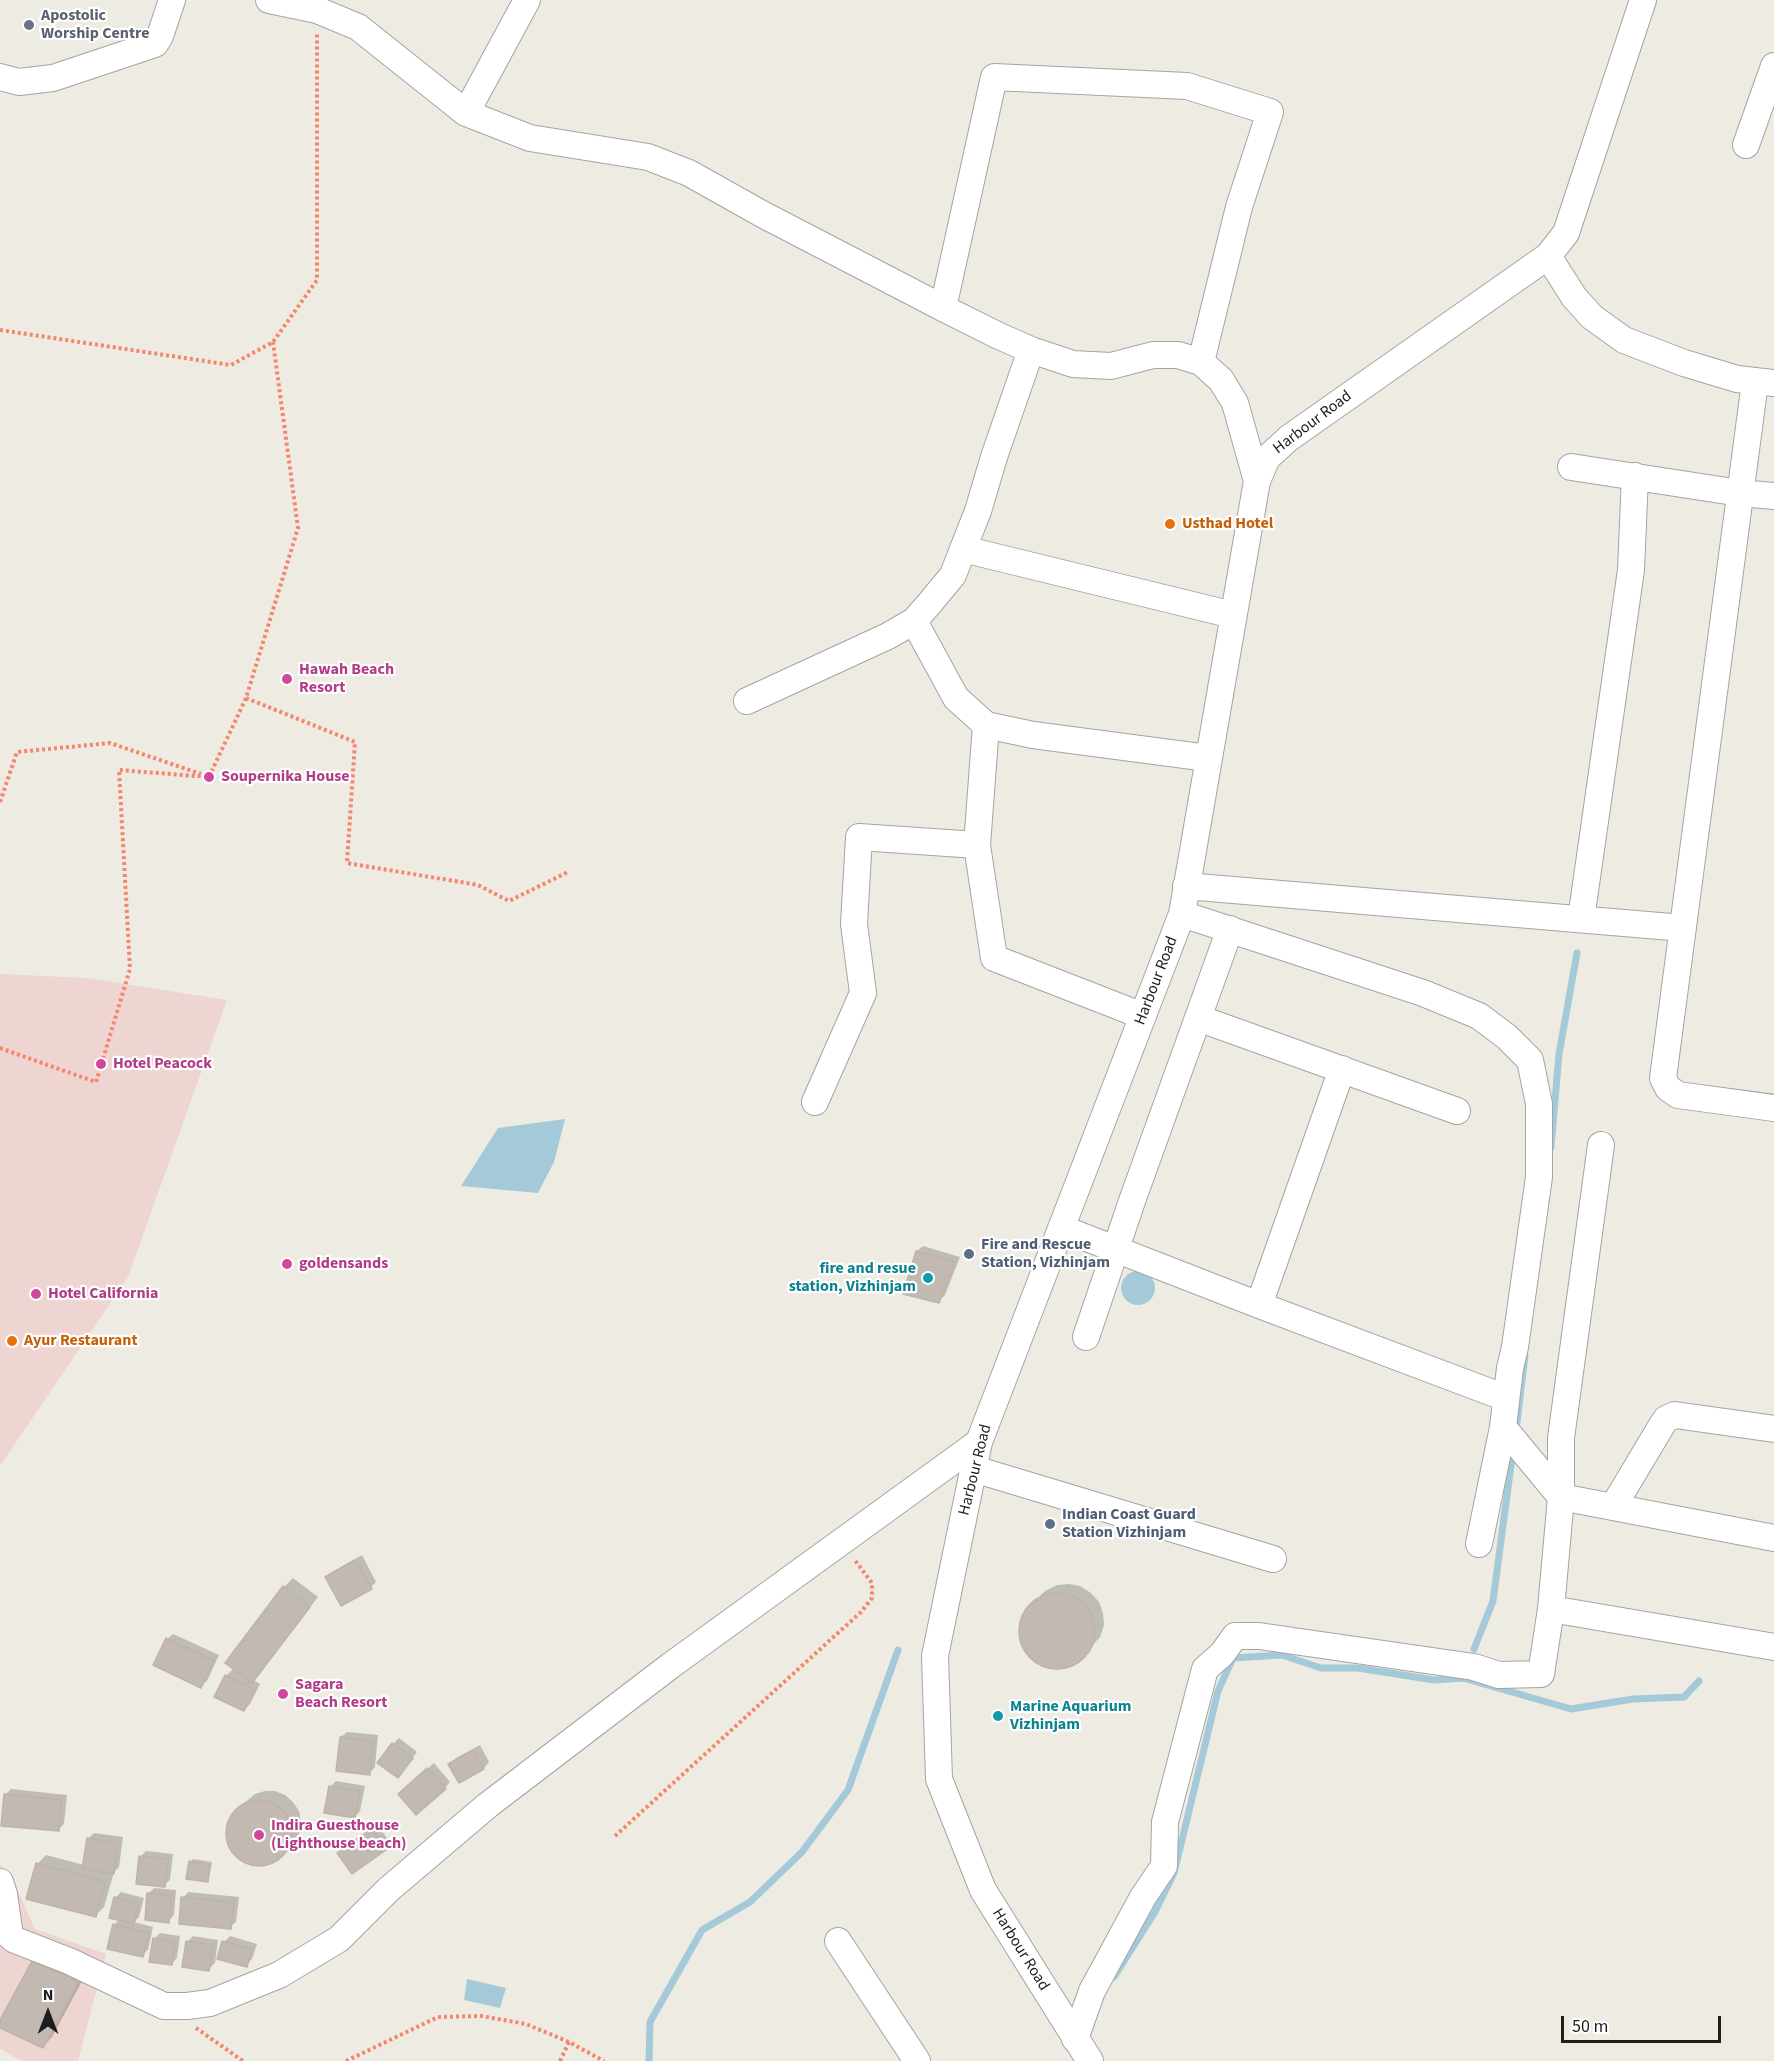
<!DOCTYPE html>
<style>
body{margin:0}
#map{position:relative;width:1774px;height:2061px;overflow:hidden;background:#eeebe3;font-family:"Source Sans 3",sans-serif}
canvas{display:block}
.north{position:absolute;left:18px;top:1983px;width:60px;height:60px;-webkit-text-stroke:4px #fff;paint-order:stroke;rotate:0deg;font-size:16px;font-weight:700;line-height:24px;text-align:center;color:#1d1d1d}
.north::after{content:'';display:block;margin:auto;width:21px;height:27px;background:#1d1d1d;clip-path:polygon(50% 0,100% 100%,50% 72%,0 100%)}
.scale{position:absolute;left:1561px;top:2016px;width:160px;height:27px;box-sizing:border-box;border:3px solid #1d1d1d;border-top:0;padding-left:8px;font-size:18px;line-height:21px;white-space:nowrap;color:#1d1d1d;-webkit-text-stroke:4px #fff;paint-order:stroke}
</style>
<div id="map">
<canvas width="1774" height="2061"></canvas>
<div class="north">N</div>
<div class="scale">50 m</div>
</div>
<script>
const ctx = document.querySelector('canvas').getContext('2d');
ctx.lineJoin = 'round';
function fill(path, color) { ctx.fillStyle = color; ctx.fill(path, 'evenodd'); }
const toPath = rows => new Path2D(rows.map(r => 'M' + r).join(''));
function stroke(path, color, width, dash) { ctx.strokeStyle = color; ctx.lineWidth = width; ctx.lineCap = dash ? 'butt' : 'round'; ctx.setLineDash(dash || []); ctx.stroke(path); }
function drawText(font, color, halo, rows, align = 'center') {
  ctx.font = font + ' "Source Sans 3",sans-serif'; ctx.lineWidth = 4.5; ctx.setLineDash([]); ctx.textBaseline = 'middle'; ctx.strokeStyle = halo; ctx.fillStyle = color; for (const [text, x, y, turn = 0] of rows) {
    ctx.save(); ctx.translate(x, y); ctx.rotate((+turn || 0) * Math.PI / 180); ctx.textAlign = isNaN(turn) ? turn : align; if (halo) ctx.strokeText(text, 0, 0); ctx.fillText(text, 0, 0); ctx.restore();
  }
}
const commercial = toPath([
 [0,974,87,978,227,1000,128,1277,0,1466],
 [0,1864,18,1891,35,1929,106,1954,78,2061,22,2061,0,2049]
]);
const water = toPath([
 [565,1119,554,1162,538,1193,461,1186,498,1128],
 '1121 1288a17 17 0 1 1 34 0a17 17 0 1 1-34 0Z',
 [467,1979,506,1988,500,2008,464,2000]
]);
const shadow = toPath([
 [923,1246,960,1257,945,1295,939,1301,905,1293,917,1251],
 [362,1555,376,1582,371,1587,327,1577,332,1572],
 [293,1578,318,1597,253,1680,260,1684,250,1704,244,1710,216,1696,226,1676,234,1668,284,1587],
 [1069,1584,1080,1586,1091,1593,1099,1602,1103,1613,1104,1625,1100,1637,1083,1656,1073,1663,1062,1667,1049,1667,1038,1662,1029,1654,1022,1644,1020,1632,1021,1620,1027,1609,1045,1591,1057,1585],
 [173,1634,219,1655,207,1681,201,1686,167,1639],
 [347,1732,378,1735,375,1767,369,1773,341,1737],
 [399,1738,417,1752,403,1770,393,1744],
 [480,1745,489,1762,484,1768,460,1781,450,1764,456,1758],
 [434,1763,450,1782,445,1788,406,1788],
 [336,1781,365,1786,360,1811,355,1817,330,1787],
 [11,1789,67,1795,64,1824,58,1830,5,1795],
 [265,1791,275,1791,285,1795,293,1802,299,1811,301,1821,300,1831,296,1841,279,1858,269,1863,259,1865,248,1863,239,1858,231,1850,227,1840,227,1829,230,1819,236,1810,255,1794],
 [377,1825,391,1843,385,1849,345,1848],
 [94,1833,123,1837,119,1867,114,1872,104,1907,95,1916,37,1864,46,1855,84,1865,88,1839],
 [146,1851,173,1854,170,1880,164,1885,140,1857],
 [193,1859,212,1862,209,1878,207,1881,190,1862],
 [154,1888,176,1890,174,1915,169,1921,148,1894],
 [121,1892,144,1898,139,1917,134,1922,153,1927,148,1950,142,1955,114,1925,120,1919,115,1898],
 [188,1892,239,1897,236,1922,230,1927,183,1898],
 [160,1933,180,1936,177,1958,171,1964,154,1939],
 [193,1936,218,1940,215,1963,209,1969,187,1942],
 [230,1936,257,1944,252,1959,246,1965,224,1942],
 [43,1953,87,1972,52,2037,43,2047,0,2027,34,1962]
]);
const stream = toPath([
 [1551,1147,1559,1054,1577,953],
 [1516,1430,1525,1355],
 [1474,1649,1493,1601,1513,1450],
 [1114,1977,1155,1912,1174,1873,1218,1691,1233,1658,1282,1655,1321,1668,1358,1668,1434,1680,1463,1678,1571,1709,1633,1699,1684,1697,1699,1681],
 [649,2061,650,2022,702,1930,750,1902,802,1852,848,1790,898,1650]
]);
const building = toPath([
 [916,1251,955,1262,939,1303,903,1294,916,1251],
 [355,1560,372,1589,341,1606,325,1577,355,1560],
 [283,1586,310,1607,252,1683,225,1663,283,1586],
 '1019 1631a38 38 0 1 1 76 0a38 38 0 1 1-76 0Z',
 [166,1638,214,1661,201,1688,153,1665,166,1638],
 [225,1675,255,1690,244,1711,214,1697,225,1675],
 [340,1737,373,1741,370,1775,336,1771,340,1737],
 [392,1743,413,1758,398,1778,377,1763,392,1743],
 [474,1750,484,1769,459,1783,448,1764,474,1750],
 [427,1768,446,1789,416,1815,398,1794,427,1768],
 [329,1786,360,1791,355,1818,324,1813,329,1786],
 [4,1794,62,1800,59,1831,1,1826,4,1794],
 '226 1833a33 33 0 1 1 66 0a33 33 0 1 1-66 0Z',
 [371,1829,386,1850,352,1874,337,1853,371,1829],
 [87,1838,118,1843,114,1874,82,1869,87,1838],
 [139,1856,168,1859,165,1887,136,1884,139,1856],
 [189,1861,210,1865,208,1882,186,1879,189,1861],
 [36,1863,105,1882,96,1917,26,1899,36,1863],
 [147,1893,171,1895,169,1923,145,1920,147,1893],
 [114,1897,139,1904,134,1924,109,1918,114,1897],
 [181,1897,234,1902,231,1929,179,1924,181,1897],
 [113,1924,149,1933,143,1957,107,1949,113,1924],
 [153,1938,175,1941,172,1965,149,1962,153,1938],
 [186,1941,213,1945,209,1971,182,1967,186,1941],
 [222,1941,252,1949,247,1967,217,1959,222,1941],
 [32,1961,79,1981,43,2048,0,2028,0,2020,32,1961]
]);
const path = toPath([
 [0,330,231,365,273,342,317,280,317,32],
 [246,698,355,742,347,863,478,885,509,901,568,872],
 [209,777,246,698,298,528,273,342],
 [0,802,17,752,110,743,201,774],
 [0,1048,96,1082,130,969,119,770,209,777],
 [615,1836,861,1612,872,1598,872,1583,854,1559],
 [196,2028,243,2061],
 [346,2061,438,2017,481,2016,526,2024,569,2042,604,2061],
 [560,2061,569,2042]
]);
const minor = toPath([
 [269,0,317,10,358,27,466,113,530,138,648,157,689,173,762,214,943,308,999,336,1031,350,1073,364,1111,366,1153,355,1178,355,1201,362,1221,380,1235,403,1257,481],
 [0,77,19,82,53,78,155,44,160,36,172,0],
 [466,113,527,0],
 [1746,145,1774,66],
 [1548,256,1574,297,1592,317,1624,340,1684,363,1737,379,1774,383],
 [943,308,994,77,1187,86,1270,112,1239,207,1201,362],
 [1755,382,1663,1078,1668,1088,1678,1095,1774,1108],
 [1571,467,1740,493,1774,496],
 [963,549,1233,615],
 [914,621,956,698,986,725,1033,735,1208,758],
 [747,701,888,636,914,621,929,604,953,575,963,549,978,511,994,457,1031,350],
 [986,725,977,845,994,958,1143,1016],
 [1186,886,1683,928],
 [1182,914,1423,993,1479,1016,1507,1037,1530,1060,1539,1104,1539,1177,1515,1347,1510,1368,1503,1427,1479,1544],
 [1581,919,1631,570,1635,476],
 [1198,1018,1457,1111],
 [815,1102,863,993,854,924,859,837,977,845],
 [1061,1228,1259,1305,1506,1398],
 [1259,1305,1342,1069],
 [1086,1337,1132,1201,1230,929],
 [1503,1427,1561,1497,1774,1538],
 [974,1469,1273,1559],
 [1613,1507,1662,1425,1666,1419,1675,1415,1774,1429],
 [1551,1609,1774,1647],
 [0,1882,4,1894,10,1936,15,1940,69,1961,164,2006,187,2006,210,2003,279,1975,339,1939,389,1889,488,1805,670,1666,979,1442],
 [838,1941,917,2061],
 [1075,2039,1092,1991,1143,1897,1164,1866,1165,1822,1205,1669,1222,1654,1235,1636,1259,1636,1474,1667,1499,1675,1541,1674,1551,1609,1561,1497,1561,1438,1601,1145],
 [1090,2061,983,1890,939,1779,935,1656,979,1442,1182,914,1257,481,1267,458,1289,438,1548,256,1566,233,1643,0]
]);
const markers = [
 [29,25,6,"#6b7280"],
 [1170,524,6,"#e8710a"],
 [287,679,6,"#d1479c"],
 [209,777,6,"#d1479c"],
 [101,1064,6,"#d1479c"],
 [969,1254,6,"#5c6f8a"],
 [287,1264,6,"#d1479c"],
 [928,1278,6,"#0f9aa8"],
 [36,1294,6,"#d1479c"],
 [12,1341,6,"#e8710a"],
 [1050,1524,6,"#5c6f8a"],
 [283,1694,6,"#d1479c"],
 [998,1716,6,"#0f9aa8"],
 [259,1835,6,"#d1479c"]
];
const worshipNames = [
 ["Apostolic",41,16],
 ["Worship Centre",41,34]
];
const streetNames = [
 ["Harbour Road",1313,423,-37],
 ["Harbour Road",1157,981,-69],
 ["Harbour Road",976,1470,-76],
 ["Harbour Road",1020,1950,58]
];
const foodNames = [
 ["Usthad Hotel",1182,524],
 ["Ayur Restaurant",24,1341]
];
const hotelNames = [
 ["Hawah Beach",299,670],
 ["Resort",299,688],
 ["Soupernika House",221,777],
 ["Hotel Peacock",113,1064],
 ["goldensands",299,1264],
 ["Hotel California",48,1294],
 ["Sagara",295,1685],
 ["Beach Resort",295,1703],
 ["Indira Guesthouse",271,1826],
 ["(Lighthouse beach)",271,1844]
];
const serviceNames = [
 ["Fire and Rescue",981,1245],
 ["Station, Vizhinjam",981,1263],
 ["Indian Coast Guard",1062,1515],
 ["Station Vizhinjam",1062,1533]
];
const cultureNames = [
 ["fire and resue",916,1269],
 ["station, Vizhinjam",916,1287],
 ["Marine Aquarium",1010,1707,"left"],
 ["Vizhinjam",1010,1725,"left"]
];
fill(commercial, '#eed5d2');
fill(water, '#a4cada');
fill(shadow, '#0003');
stroke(stream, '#a4cada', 7);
fill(building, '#c2bab2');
stroke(building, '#bfb3a5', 1.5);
stroke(minor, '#a4a4a4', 28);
stroke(path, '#f5856c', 4, [3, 3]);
stroke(minor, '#fff', 26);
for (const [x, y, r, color] of markers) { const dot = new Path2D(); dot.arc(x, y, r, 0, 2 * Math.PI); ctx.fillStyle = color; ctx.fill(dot); stroke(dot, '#fff', 2); }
drawText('bold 16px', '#5b616d', '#fff', worshipNames, 'left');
drawText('16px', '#1d1d1d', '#fff', streetNames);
drawText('bold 16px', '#c56008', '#fff', foodNames, 'left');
drawText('bold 16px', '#b23c85', '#fff', hotelNames, 'left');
drawText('bold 16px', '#4e5e75', '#fff', serviceNames, 'left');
drawText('bold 16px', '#0d838f', '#fff', cultureNames, 'right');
</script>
